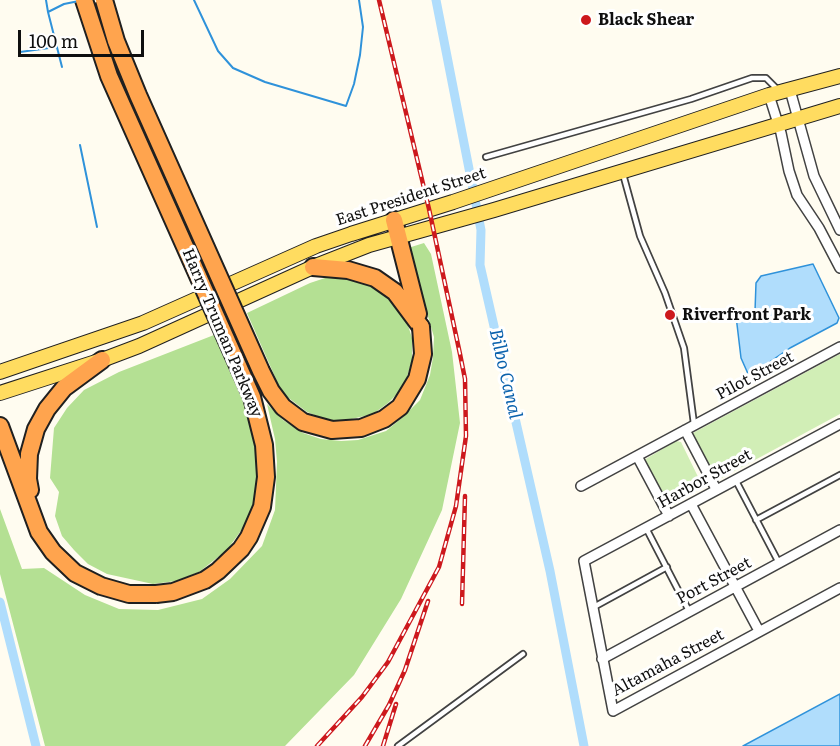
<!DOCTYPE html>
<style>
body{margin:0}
#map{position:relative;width:840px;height:746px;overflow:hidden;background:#fffcf0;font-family:Literata,serif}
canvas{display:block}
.scale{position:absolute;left:18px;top:30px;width:126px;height:27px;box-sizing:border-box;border:3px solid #0f0f0f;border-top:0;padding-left:8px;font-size:18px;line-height:21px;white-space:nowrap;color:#0f0f0f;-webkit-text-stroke:4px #fff;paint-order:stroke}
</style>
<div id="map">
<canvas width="840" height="746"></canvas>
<div class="scale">100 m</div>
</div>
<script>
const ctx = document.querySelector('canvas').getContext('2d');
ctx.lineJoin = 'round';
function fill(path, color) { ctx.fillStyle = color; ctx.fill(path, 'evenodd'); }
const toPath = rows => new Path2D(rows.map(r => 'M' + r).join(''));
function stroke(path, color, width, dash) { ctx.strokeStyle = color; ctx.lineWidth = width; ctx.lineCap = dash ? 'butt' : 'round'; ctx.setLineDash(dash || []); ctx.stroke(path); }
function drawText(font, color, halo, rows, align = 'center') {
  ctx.font = font + ' Literata,serif'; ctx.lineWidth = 6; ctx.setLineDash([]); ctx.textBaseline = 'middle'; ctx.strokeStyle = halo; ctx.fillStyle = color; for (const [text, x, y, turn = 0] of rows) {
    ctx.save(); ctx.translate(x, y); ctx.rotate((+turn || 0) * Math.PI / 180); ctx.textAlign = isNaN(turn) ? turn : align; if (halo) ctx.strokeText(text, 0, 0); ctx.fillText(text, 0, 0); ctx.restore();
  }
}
const green = toPath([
 [840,354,840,414,716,481,693,440,693,433],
 [676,441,681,442,703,487,674,505,669,505,645,465,644,460]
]);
const forest = toPath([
 [424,243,431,254,452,352,460,423,442,510,401,599,354,675,285,746,45,746,0,574,0,509,22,569,44,568,85,595,119,609,158,610,202,599,230,579,262,546,275,510,277,462,275,439,267,404,283,420,303,433,321,439,341,441,358,440,386,431,403,417,420,400,430,375,433,357,434,337,408,248],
 [331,276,353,277,373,286,395,302,406,319,412,338,412,360,407,377,399,392,388,403,373,414,343,421,327,420,307,412,286,396,279,386,247,313,310,283],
 [214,335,240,391,252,426,256,456,257,490,248,521,227,550,199,572,176,581,153,584,107,574,88,564,74,550,62,536,55,516,59,492,50,478,54,428,67,408,84,390,119,372]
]);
const water = toPath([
 [813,264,839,318,837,323,790,348,749,376,741,358,736,316,755,311,756,283,761,276,813,264],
 [840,694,840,746,743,746,840,694]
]);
const stream = toPath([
 [46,0,48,12,64,4,79,1],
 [194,0,218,51,233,68,265,82,346,106,354,84,360,55,363,27,359,0],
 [48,12,62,67],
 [20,52,56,47],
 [80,145,97,227]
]);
const canal = toPath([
 [436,0,481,230,480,265,550,571,584,746],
 [0,602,36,746]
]);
const service = toPath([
 [486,157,691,99,752,78,766,78,778,90],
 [623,174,640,236,665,293,684,348,694,424],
 [735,479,779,563],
 [756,520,840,475],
 [646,528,689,611],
 [592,608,667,567],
 [398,746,523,654]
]);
const minor = toPath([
 [790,90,814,176,840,230],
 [769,95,781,133,789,171,797,195,819,228,840,268],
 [840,424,584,561,613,711,840,588],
 [685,430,716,489],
 [637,456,669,516],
 [581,486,840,347],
 [691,504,759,631],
 [602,659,840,530]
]);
const primary = toPath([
 [0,372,143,323,316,246,351,234,453,202,769,95,840,76],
 [0,393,102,360,139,346,313,267,369,245,494,210,840,106]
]);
const motorway = toPath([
 [394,220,418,314],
 [313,267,348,270,375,278,395,292,421,327],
 [0,426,39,532,53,552,75,573,101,586,129,594,156,594],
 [30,490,28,479,29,454,36,429,47,409,64,388,102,360]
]);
const rail = toPath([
 [462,604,465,496],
 [317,746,362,697,388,662,439,567,456,506,466,436,465,379,460,354,429,209,379,0],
 [365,746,389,705,405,670,428,601],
 [383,746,396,704]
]);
const motorwayBridge = toPath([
 [84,0,109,76,252,397,264,445,266,477,262,507,249,537,241,549,218,571,205,580,173,592,156,594],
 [104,0,116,41,138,95,261,371,271,391,283,407,303,422,332,430,361,428,384,419,400,407,417,379,423,354,421,327]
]);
const markers = [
 [586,20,6,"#cd191d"],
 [670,315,6,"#cd191d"]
];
const poiNames = [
 ["Black Shear",598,20],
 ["Riverfront Park",682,315]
];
const streetNames = [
 ["East President Street",411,197,-18],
 ["Harry Truman Parkway",222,333,67],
 ["Pilot Street",755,376,-28],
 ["Harbor Street",705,479,-29],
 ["Port Street",714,581,-28],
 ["Altamaha Street",668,663,-28]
];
const waterNames = [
 ["Bilbo Canal",505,374,77]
];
fill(green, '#d1eeb6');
fill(forest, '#b4e093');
fill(water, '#b0ddfc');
stroke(water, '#2f92da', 1.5);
stroke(stream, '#2f92da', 2);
stroke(canal, '#b0ddfc', 9);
stroke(service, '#424242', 8);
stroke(minor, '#424242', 12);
stroke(primary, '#202020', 16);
stroke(motorway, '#202020', 20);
stroke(service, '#fff', 4.5);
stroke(minor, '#fff', 9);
stroke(primary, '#ffdc60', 14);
stroke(motorway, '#ffa44e', 16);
stroke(rail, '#cd191d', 4.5);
stroke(rail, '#fff', 2, [7]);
stroke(motorwayBridge, '#202020', 20, []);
stroke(motorwayBridge, '#ffa44e', 16);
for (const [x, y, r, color] of markers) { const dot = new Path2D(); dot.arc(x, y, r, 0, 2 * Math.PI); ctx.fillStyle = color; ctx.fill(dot); stroke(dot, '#fff', 2); }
drawText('bold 16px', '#0f0f0f', '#fff', poiNames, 'left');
drawText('16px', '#0f0f0f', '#fff', streetNames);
drawText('italic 18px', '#0b62ad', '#fff', waterNames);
</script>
